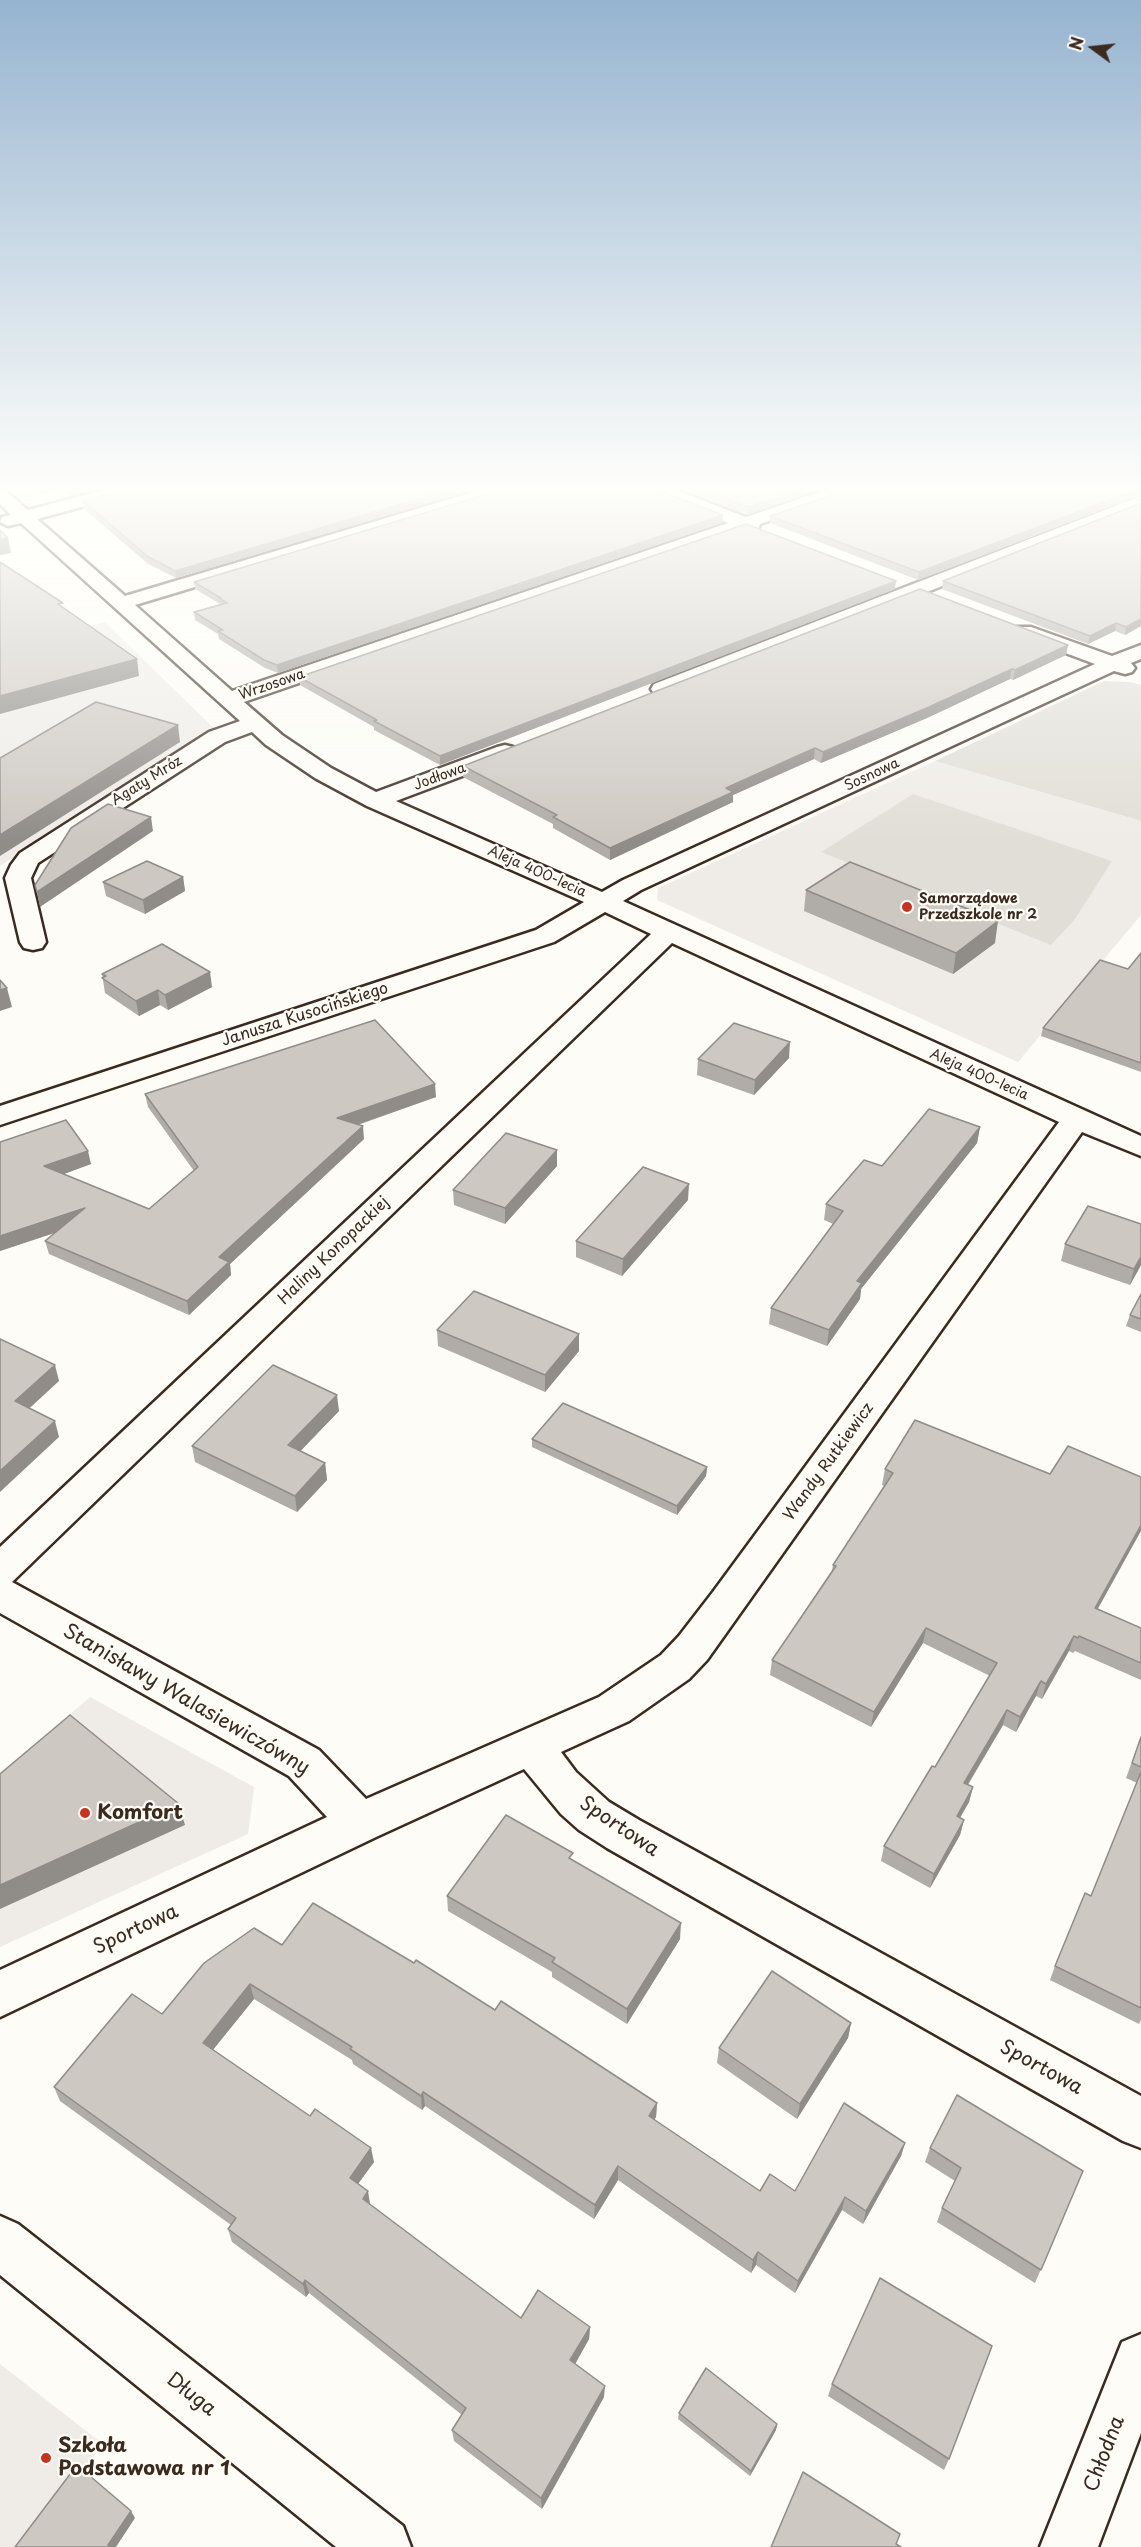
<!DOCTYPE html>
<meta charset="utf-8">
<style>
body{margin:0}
#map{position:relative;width:1141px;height:2547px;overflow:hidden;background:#fdfcf7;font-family:"Playpen Sans",sans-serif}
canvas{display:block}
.north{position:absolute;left:1063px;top:18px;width:60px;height:60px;-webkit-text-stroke:4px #fdfcf7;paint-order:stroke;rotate:285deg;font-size:16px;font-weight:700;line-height:24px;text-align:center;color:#3b2a1e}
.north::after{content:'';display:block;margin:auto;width:21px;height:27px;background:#3b2a1e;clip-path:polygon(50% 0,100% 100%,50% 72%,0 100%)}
</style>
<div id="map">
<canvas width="1141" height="2547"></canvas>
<div class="north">N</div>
</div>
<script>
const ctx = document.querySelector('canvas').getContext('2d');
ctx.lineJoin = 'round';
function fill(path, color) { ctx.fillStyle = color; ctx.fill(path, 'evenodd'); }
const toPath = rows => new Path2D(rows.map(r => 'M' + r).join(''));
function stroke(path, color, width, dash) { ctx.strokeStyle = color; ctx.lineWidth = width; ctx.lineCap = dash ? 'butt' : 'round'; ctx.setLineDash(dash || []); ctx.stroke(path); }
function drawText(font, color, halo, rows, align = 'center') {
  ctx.font = font + ' "Playpen Sans",sans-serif'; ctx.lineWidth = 4.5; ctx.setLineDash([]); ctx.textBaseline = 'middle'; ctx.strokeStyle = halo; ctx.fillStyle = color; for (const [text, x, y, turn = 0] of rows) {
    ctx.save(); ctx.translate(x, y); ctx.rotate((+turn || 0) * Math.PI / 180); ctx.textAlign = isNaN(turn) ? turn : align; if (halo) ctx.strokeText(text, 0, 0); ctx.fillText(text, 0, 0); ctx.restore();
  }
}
const built = toPath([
 [105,622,215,729,0,866,0,652],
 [935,761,1141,821,1141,915,1018,1062,657,900,658,888],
 [90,1697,254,1787,248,1834,0,1947,0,1775],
 [0,2364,103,2444,26,2547,0,2547]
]);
const green = toPath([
 [1104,681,1130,682,1141,685,1141,821,935,761],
 [913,794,1112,861,1075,919,1051,945,821,852]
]);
const street = toPath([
 [126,484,155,484,152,488,37,519,125,596,500,484,527,484,524,488,135,605,232,691,728,523,639,488,636,484,660,484,746,517,843,484,869,484,866,488,760,524,758,530,745,529,244,702,282,735,331,768,376,792,497,747,505,745,513,747,516,752,513,757,396,801,602,892,623,880,1095,664,1017,635,1014,631,1017,627,1031,627,1112,656,1141,645,1141,659,1131,663,1135,668,1132,672,1125,674,1114,671,641,890,623,901,1141,1136,1141,1156,1082,1132,707,1660,689,1679,629,1721,561,1752,576,1772,609,1802,639,1820,1141,2096,1141,2148,1123,2141,607,1848,579,1830,561,1814,524,1769,376,1837,0,2017,0,1970,327,1817,289,1776,0,1613,0,1547,651,934,605,912,554,942,0,1125,0,1106,536,930,584,902,367,806,315,778,266,745,252,732,225,742,38,863,31,878,46,942,42,948,33,950,24,948,20,942,5,878,11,865,20,853,209,732,240,721,21,523,8,526,0,522,2,517,11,515,0,504,0,490,6,491,28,510,126,484],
 [672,943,1059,1122,713,1592,679,1636,661,1655,599,1697,366,1799,319,1750,12,1582,672,943],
 [1141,496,1141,507,670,694,662,695,654,694,651,689,654,684,1141,496],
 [1141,2334,1141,2433,1098,2547,1040,2547,1122,2342,1141,2334]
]);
const secondary = toPath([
 [0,2216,18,2224,403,2526,411,2547,336,2547,0,2275,0,2216]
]);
const wall = toPath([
 [25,484,118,484,70,496,61,488,41,493],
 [148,484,492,484,176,578,148,564,84,509,83,501],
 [667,484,836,484,747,515],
 [1141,484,1141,495,918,580,770,523,770,516],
 [1141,503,1141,626,1125,635,1115,631,1088,644,942,589,943,581],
 [723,515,722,523,278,673,265,668,219,639,218,634,195,620,194,612,220,604,195,589,194,582],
 [895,589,440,765,374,730,374,727,300,685,299,677],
 [1068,645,1066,655,1013,680,1010,679,927,718,821,763,814,759,733,795,733,802,610,860,553,828,553,824,463,777,463,766],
 [183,877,185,891,145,914,106,896,103,882],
 [806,890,995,943,953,974,804,911],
 [1141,953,1141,1072,1041,1036,1043,1028,1128,969],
 [102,974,212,987,168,1010,160,1005,139,1016,105,993],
 [789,1058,754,1095,697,1075,698,1059],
 [145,1094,436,1097,358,1125,364,1139,230,1264,231,1275,189,1315,49,1254,45,1241,55,1232,0,1251,0,1142,91,1164,63,1174,149,1209,194,1171,148,1107],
 [980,1127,977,1143,861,1289,860,1299,827,1346,769,1324,771,1308,833,1224,824,1220,826,1204,882,1166],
 [557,1150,557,1166,505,1224,454,1205,453,1190],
 [688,1200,622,1276,576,1257,576,1241],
 [1141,1224,1141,1265,1130,1285,1061,1261,1065,1244],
 [1141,1294,1141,1332,1126,1326,1130,1315],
 [437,1330,579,1351,545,1392,438,1346],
 [339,1411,300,1451,325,1463,327,1480,297,1512,195,1462,192,1446],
 [915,1420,1098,1609,1141,1628,1141,1680,1075,1651,1073,1653,1069,1651,1042,1699,1036,1696,1016,1732,1003,1725,968,1785,973,1787,969,1802,960,1818,964,1820,960,1835,930,1888,881,1861,884,1846,935,1767,990,1676,923,1643,871,1727,770,1675,772,1660,832,1570,833,1565,885,1486,882,1485,885,1469],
 [532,1439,707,1467,706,1476,677,1515,532,1447],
 [1141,1737,1141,2020,1139,2024,1050,1980,1055,1966,1091,1896,1137,1783,1126,1778],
 [573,1860,680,1939,627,2024,552,1977,552,1972,448,1911,447,1896],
 [282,1945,495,2010,657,2103,656,2117,654,2120,760,2191,795,2191,905,2143,901,2156,863,2224,842,2210,795,2293,756,2265,751,2273,618,2180,594,2219,425,2106,422,2110,353,2064,352,2060,254,1999,213,2050,374,2162,358,2184,370,2205,521,2318,590,2327,589,2339,575,2364,604,2397,542,2509,454,2441,452,2430,462,2415,309,2293,306,2297,232,2242,228,2229,231,2225,60,2101,54,2087,162,2014],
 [851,2023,848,2038,797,2119,717,2063,719,2048],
 [930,2148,1083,2171,1035,2283,937,2222,942,2208,955,2181,925,2162],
 [832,2384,949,2459,944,2470,828,2396],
 [679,2413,777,2424,776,2430,750,2476,678,2419]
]);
const shadedWall = toPath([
 [47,484,60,484,61,488,41,493,40,486],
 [89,484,118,484,70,496,69,489],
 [468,484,492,484,176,578,175,571],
 [816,484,836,484,747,515,748,507],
 [1141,488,1141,495,918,580,919,572],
 [723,515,722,523,278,673,277,665],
 [8,538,11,553,0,555,0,539],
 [896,581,895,589,440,765,440,756],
 [1141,619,1141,626,1125,635,1126,627],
 [1116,623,1115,631,1088,644,1090,636],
 [1068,645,1066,655,1013,680,1015,670],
 [137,659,139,676,0,714,0,696],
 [1012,669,1010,679,927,718,821,763,823,752],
 [178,725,180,742,0,856,0,835],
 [815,748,814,759,733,795,733,802,610,860,610,848,726,788],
 [151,817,153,831,40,907,37,892],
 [183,877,185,891,145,914,143,900],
 [998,921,995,943,953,974,956,953],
 [210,972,212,987,168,1010,165,995],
 [7,988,12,1007,0,1011,0,990],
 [158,990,160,1005,139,1016,136,1001],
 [790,1042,789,1058,754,1095,755,1080],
 [435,1084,436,1097,339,1131,337,1118],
 [363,1126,364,1139,230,1264,231,1275,189,1315,187,1301,219,1257],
 [980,1127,977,1143,861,1289,860,1299,827,1346,829,1330,857,1281],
 [557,1150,557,1166,505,1224,505,1208],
 [88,1151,91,1164,48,1180,44,1166],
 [689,1184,688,1200,622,1276,623,1259],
 [85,1208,88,1222,0,1251,0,1236],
 [1141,1257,1141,1265,1130,1285,1134,1269],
 [579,1334,579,1351,545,1392,545,1375],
 [55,1365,59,1381,20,1417,15,1401],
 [337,1395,339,1411,290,1462,288,1445],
 [55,1421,59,1437,0,1492,0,1471],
 [325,1463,327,1480,297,1512,295,1496],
 [707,1467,706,1476,677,1515,677,1506],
 [1141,1525,1141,1531,1090,1623,1095,1608],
 [926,1628,923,1643,871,1727,874,1712],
 [1074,1636,1069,1651,1042,1699,1046,1684],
 [1041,1681,1036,1696,1016,1732,1020,1717],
 [1007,1710,1003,1725,960,1797,964,1783],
 [973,1787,969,1802,953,1830,957,1816],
 [179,1804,185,1825,0,1909,0,1885],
 [964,1820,960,1835,930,1888,934,1874],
 [681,1923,680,1939,627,2024,627,2009],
 [250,1984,254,1999,207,2057,203,2043],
 [851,2023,848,2038,797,2119,800,2104],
 [423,2092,425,2106,422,2110,421,2096],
 [657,2103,656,2117,648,2130,649,2116],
 [905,2143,901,2156,863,2224,866,2211],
 [371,2148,374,2162,352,2192,350,2178],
 [618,2166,618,2180,594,2219,595,2205],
 [368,2191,370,2204,363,2199],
 [845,2197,842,2210,795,2293,798,2281],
 [758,2252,756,2265,751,2273,753,2260],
 [305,2280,309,2293,306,2297,303,2284],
 [590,2327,589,2339,570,2373,570,2360],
 [605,2386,604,2397,542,2509,541,2498],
 [777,2424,776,2430,750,2476,751,2471],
 [131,2511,135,2518,116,2547,109,2547,108,2545]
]);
const building = toPath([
 [63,484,89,484,69,489,63,484],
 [148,484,468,484,175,571,147,556,83,501,148,484],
 [521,484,641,484,723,515,277,665,264,660,218,631,223,630,194,612,227,603,219,598,221,598,194,582,521,484],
 [686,484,816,484,748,507,686,484],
 [864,484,1141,484,1141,488,919,572,770,516,864,484],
 [1141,503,1141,619,1126,627,1116,623,1090,636,943,581,1141,503],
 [746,524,896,581,440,756,374,721,377,720,299,677,746,524],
 [0,530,8,538,0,539,0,530],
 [0,562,63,603,58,604,137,659,0,696,0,562],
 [920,589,1068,645,1015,670,1012,669,929,707,823,752,815,748,726,788,733,792,610,848,553,817,557,815,463,766,920,589],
 [96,702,178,725,0,835,0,758,96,702],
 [108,804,151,817,37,892,35,885,71,828,108,804],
 [147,861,183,877,143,900,103,882,147,861],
 [850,862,998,921,956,953,806,890,850,862],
 [162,944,210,972,165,995,158,990,136,1001,102,978,106,976,102,974,162,944],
 [1141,953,1141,1063,1043,1028,1100,960,1128,969,1141,953],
 [0,980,7,988,0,990,0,980],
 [375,1020,435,1084,337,1118,363,1126,219,1257,229,1262,187,1301,45,1241,85,1208,0,1236,0,1142,66,1120,88,1151,44,1166,149,1209,198,1167,145,1094,375,1020],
 [734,1023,790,1042,755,1080,698,1059,734,1023],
 [929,1109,980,1127,857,1281,862,1283,829,1330,771,1308,843,1211,826,1204,864,1160,882,1166,929,1109],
 [506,1133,557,1150,505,1208,453,1190,506,1133],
 [643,1167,689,1184,623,1259,576,1241,643,1167],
 [1088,1206,1141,1224,1141,1257,1134,1269,1065,1244,1088,1206],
 [474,1291,579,1334,545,1375,437,1330,474,1291],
 [1141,1294,1141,1319,1130,1315,1141,1294],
 [0,1339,55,1365,15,1401,55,1421,0,1471,0,1339],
 [273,1365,337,1395,288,1445,325,1463,295,1496,192,1446,273,1365],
 [563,1403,707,1467,677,1506,532,1439,563,1403],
 [915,1420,1050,1474,1068,1446,1141,1477,1141,1525,1095,1608,1141,1628,1141,1663,1079,1636,1078,1638,1074,1636,1046,1684,1041,1681,1020,1717,1007,1710,964,1783,973,1787,957,1816,964,1820,934,1874,884,1846,932,1766,935,1767,997,1663,926,1628,874,1712,772,1660,836,1566,833,1565,893,1473,885,1469,915,1420],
 [70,1715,179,1804,0,1885,0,1774,70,1715],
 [1141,1737,1141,1767,1132,1763,1141,1737],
 [1141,1772,1141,2008,1055,1966,1085,1893,1091,1896,1141,1772],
 [506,1815,573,1853,569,1858,681,1923,627,2009,552,1962,555,1958,447,1896,506,1815],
 [313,1903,414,1963,416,1960,495,2010,501,2001,657,2103,649,2116,760,2191,770,2174,795,2191,844,2103,905,2143,866,2211,845,2197,798,2281,758,2252,753,2260,618,2166,595,2205,423,2092,421,2096,350,2049,352,2047,250,1984,203,2043,310,2116,315,2109,371,2148,350,2178,368,2191,363,2199,521,2318,538,2290,590,2327,570,2360,605,2386,541,2498,452,2430,466,2408,305,2280,303,2284,228,2229,236,2218,54,2087,132,1994,162,2014,204,1963,254,1928,282,1945,313,1903],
 [772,1971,851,2023,800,2104,719,2048,772,1971],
 [957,2095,1083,2171,1041,2270,942,2208,961,2168,930,2148,957,2095],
 [880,2278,992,2346,949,2459,832,2384,880,2278],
 [706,2368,777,2424,751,2471,679,2413,706,2368],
 [77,2465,131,2511,108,2545,110,2547,15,2547,77,2465],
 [803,2472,900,2534,896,2544,901,2547,771,2547,803,2472]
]);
const markers = [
 [907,907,6,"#c8321e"],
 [85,1813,6,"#c8321e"],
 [46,2458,6,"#c8321e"]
];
const farStreetnames = [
 ["Wrzosowa",272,685,-19],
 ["Sosnowa",872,775,-25],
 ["Jodłowa",440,777,-20],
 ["Agaty Mróz",147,781,-32],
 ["Aleja 400-lecia",537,872,24],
 ["Aleja 400-lecia",979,1075,24]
];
const farPoinames = [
 ["Samorządowe",919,899],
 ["Przedszkole nr 2",919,915]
];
const streetNames = [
 ["Janusza Kusocińskiego",305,1015,-18],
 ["Haliny Konopackiej",334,1251,-44],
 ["Wandy Rutkiewicz",829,1462,-54]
];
const nearStreetnames = [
 ["Stanisławy Walasiewiczówny",186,1700,30],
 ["Sportowa",619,1827,34],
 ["Sportowa",136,1930,-25],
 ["Sportowa",1041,2068,29],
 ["Długa",191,2395,38],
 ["Chłodna",1105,2454,-69]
];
const nearPoinames = [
 ["Komfort",97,1813],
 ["Szkoła",58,2446],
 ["Podstawowa nr 1",58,2469]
];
fill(built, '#efece7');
fill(green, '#e1ded7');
stroke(street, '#3b2a1e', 5);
stroke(secondary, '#3b2a1e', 5);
fill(street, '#fdfcf7');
fill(secondary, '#fdfcf7');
fill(wall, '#b0aca7');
fill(shadedWall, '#908c88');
fill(building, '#cdc8c2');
stroke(building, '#908c88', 1.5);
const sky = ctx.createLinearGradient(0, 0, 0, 841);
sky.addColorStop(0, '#96b4d0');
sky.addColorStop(0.58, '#fefefb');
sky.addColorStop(1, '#fefefb00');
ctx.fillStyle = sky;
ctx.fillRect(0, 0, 1141, 841);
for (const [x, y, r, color] of markers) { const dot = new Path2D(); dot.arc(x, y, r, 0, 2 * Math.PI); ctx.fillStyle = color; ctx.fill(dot); stroke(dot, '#fdfcf7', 2); }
drawText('14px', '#3b2a1e', '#fdfcf7', farStreetnames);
drawText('bold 14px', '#3b2a1e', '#fdfcf7', farPoinames, 'left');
drawText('16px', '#3b2a1e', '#fdfcf7', streetNames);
drawText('20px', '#3b2a1e', '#fdfcf7', nearStreetnames);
drawText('bold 20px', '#3b2a1e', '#fdfcf7', nearPoinames, 'left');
</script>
